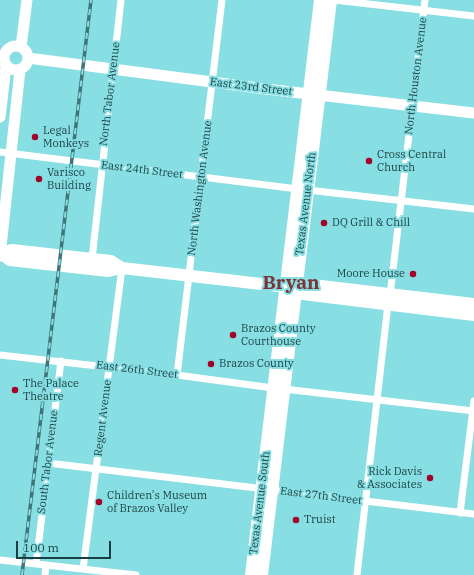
<!DOCTYPE html>
<style>
body{margin:0}
#map{position:relative;width:474px;height:575px;overflow:hidden;background:#87dee3;font-family:"IBM Plex Serif",serif}
canvas{display:block}
.scale{position:absolute;left:16px;top:541px;width:95px;height:18px;box-sizing:border-box;border:2px solid #1a3f41;border-top:0;padding-left:5px;font-size:12px;line-height:14px;white-space:nowrap;color:#1a3f41;-webkit-text-stroke:3px #87dee3;paint-order:stroke}
</style>
<div id="map">
<canvas width="474" height="575"></canvas>
<div class="scale">100 m</div>
</div>
<script>
const ctx = document.querySelector('canvas').getContext('2d');
ctx.lineJoin = 'round';
const toPath = rows => new Path2D(rows.map(r => 'M' + r).join(''));
function stroke(path, color, width, dash) { ctx.strokeStyle = color; ctx.lineWidth = width; ctx.lineCap = dash ? 'butt' : 'round'; ctx.setLineDash(dash || []); ctx.stroke(path); }
function drawText(font, color, halo, rows, align = 'center') {
  ctx.font = font + ' "IBM Plex Serif",serif'; ctx.lineWidth = 4; ctx.setLineDash([]); ctx.textBaseline = 'middle'; ctx.strokeStyle = halo; ctx.fillStyle = color; for (const [text, x, y, turn = 0] of rows) {
    ctx.save(); ctx.translate(x, y); ctx.rotate((+turn || 0) * Math.PI / 180); ctx.textAlign = isNaN(turn) ? turn : align; if (halo) ctx.strokeText(text, 0, 0); ctx.fillText(text, 0, 0); ctx.restore();
  }
}
const street = toPath([
 [334,0,474,16],
 [0,152,298,189],
 [308,190,474,209],
 [92,259,121,0],
 [390,295,425,0],
 [0,355,177,375,273,388],
 [177,375,222,0],
 [284,389,474,411],
 [48,463,474,514],
 [460,513,474,401],
 [0,560,136,575],
 [36,564,61,361],
 [83,569,122,268],
 [45,575,46,565],
 [357,575,388,304]
]);
const secondary = toPath([
 '4 58a12 12 0 1 1 24 0a12 12 0 1 1-24 0Z',
 [21,47,27,0],
 [28,58,266,89,474,113],
 [0,117,6,66],
 [0,256,20,70]
]);
const primary = toPath([
 [0,253,10,260,108,271,122,268,296,288,304,284,474,304],
 [0,253,12,250,92,259,111,261,122,268],
 [296,288,303,294,474,315],
 [251,575,320,0],
 [262,575,331,0]
]);
const rail = toPath([
 [22,575,91,0]
]);
const markers = [
 [35,137,4,"#a20228"],
 [369,161,4,"#a20228"],
 [39,179,4,"#a20228"],
 [324,223,4,"#a20228"],
 [413,274,4,"#a20228"],
 [233,335,4,"#a20228"],
 [211,364,4,"#a20228"],
 [15,390,4,"#a20228"],
 [430,478,4,"#a20228"],
 [99,502,4,"#a20228"],
 [296,520,4,"#a20228"]
];
const streetNames = [
 ["North Houston Avenue",416,76,-83],
 ["East 23rd Street",251,87,7],
 ["North Tabor Avenue",110,94,-83],
 ["East 24th Street",142,170,7],
 ["North Washington Avenue",200,188,-83],
 ["Texas Avenue North",306,204,-83],
 ["East 26th Street",137,370,7],
 ["Regent Avenue",103,418,-83],
 ["South Tabor Avenue",48,462,-83],
 ["East 27th Street",321,496,7],
 ["Texas Avenue South",260,503,-83]
];
const poiNames = [
 ["Legal",43,131],
 ["Monkeys",43,144],
 ["Cross Central",377,155],
 ["Church",377,168],
 ["Varisco",47,173],
 ["Building",47,186],
 ["DQ Grill & Chill",332,223],
 ["Moore House",405,274,"right"],
 ["Brazos County",241,329],
 ["Courthouse",241,342],
 ["Brazos County",219,364],
 ["The Palace",23,384],
 ["Theatre",23,397],
 ["Rick Davis",422,472,"right"],
 ["& Associates",422,485,"right"],
 ["Children's Museum",107,496],
 ["of Brazos Valley",107,509],
 ["Truist",304,520]
];
const townNames = [
 ["Bryan",291,284]
];
stroke(street, '#fff', 7);
stroke(secondary, '#fff', 11);
stroke(primary, '#fff', 12);
stroke(rail, '#3f7578', 3.5);
stroke(rail, '#87dee3', 2, [6]);
for (const [x, y, r, color] of markers) { const dot = new Path2D(); dot.arc(x, y, r, 0, 2 * Math.PI); ctx.fillStyle = color; ctx.fill(dot); stroke(dot, '#87dee3', 1.5); }
drawText('11px', '#1a3f41', '#87dee3', streetNames);
drawText('11px', '#1a3f41', '#87dee3', poiNames, 'left');
drawText('bold 19px', '#7c3437', '#87dee3', townNames);
</script>
